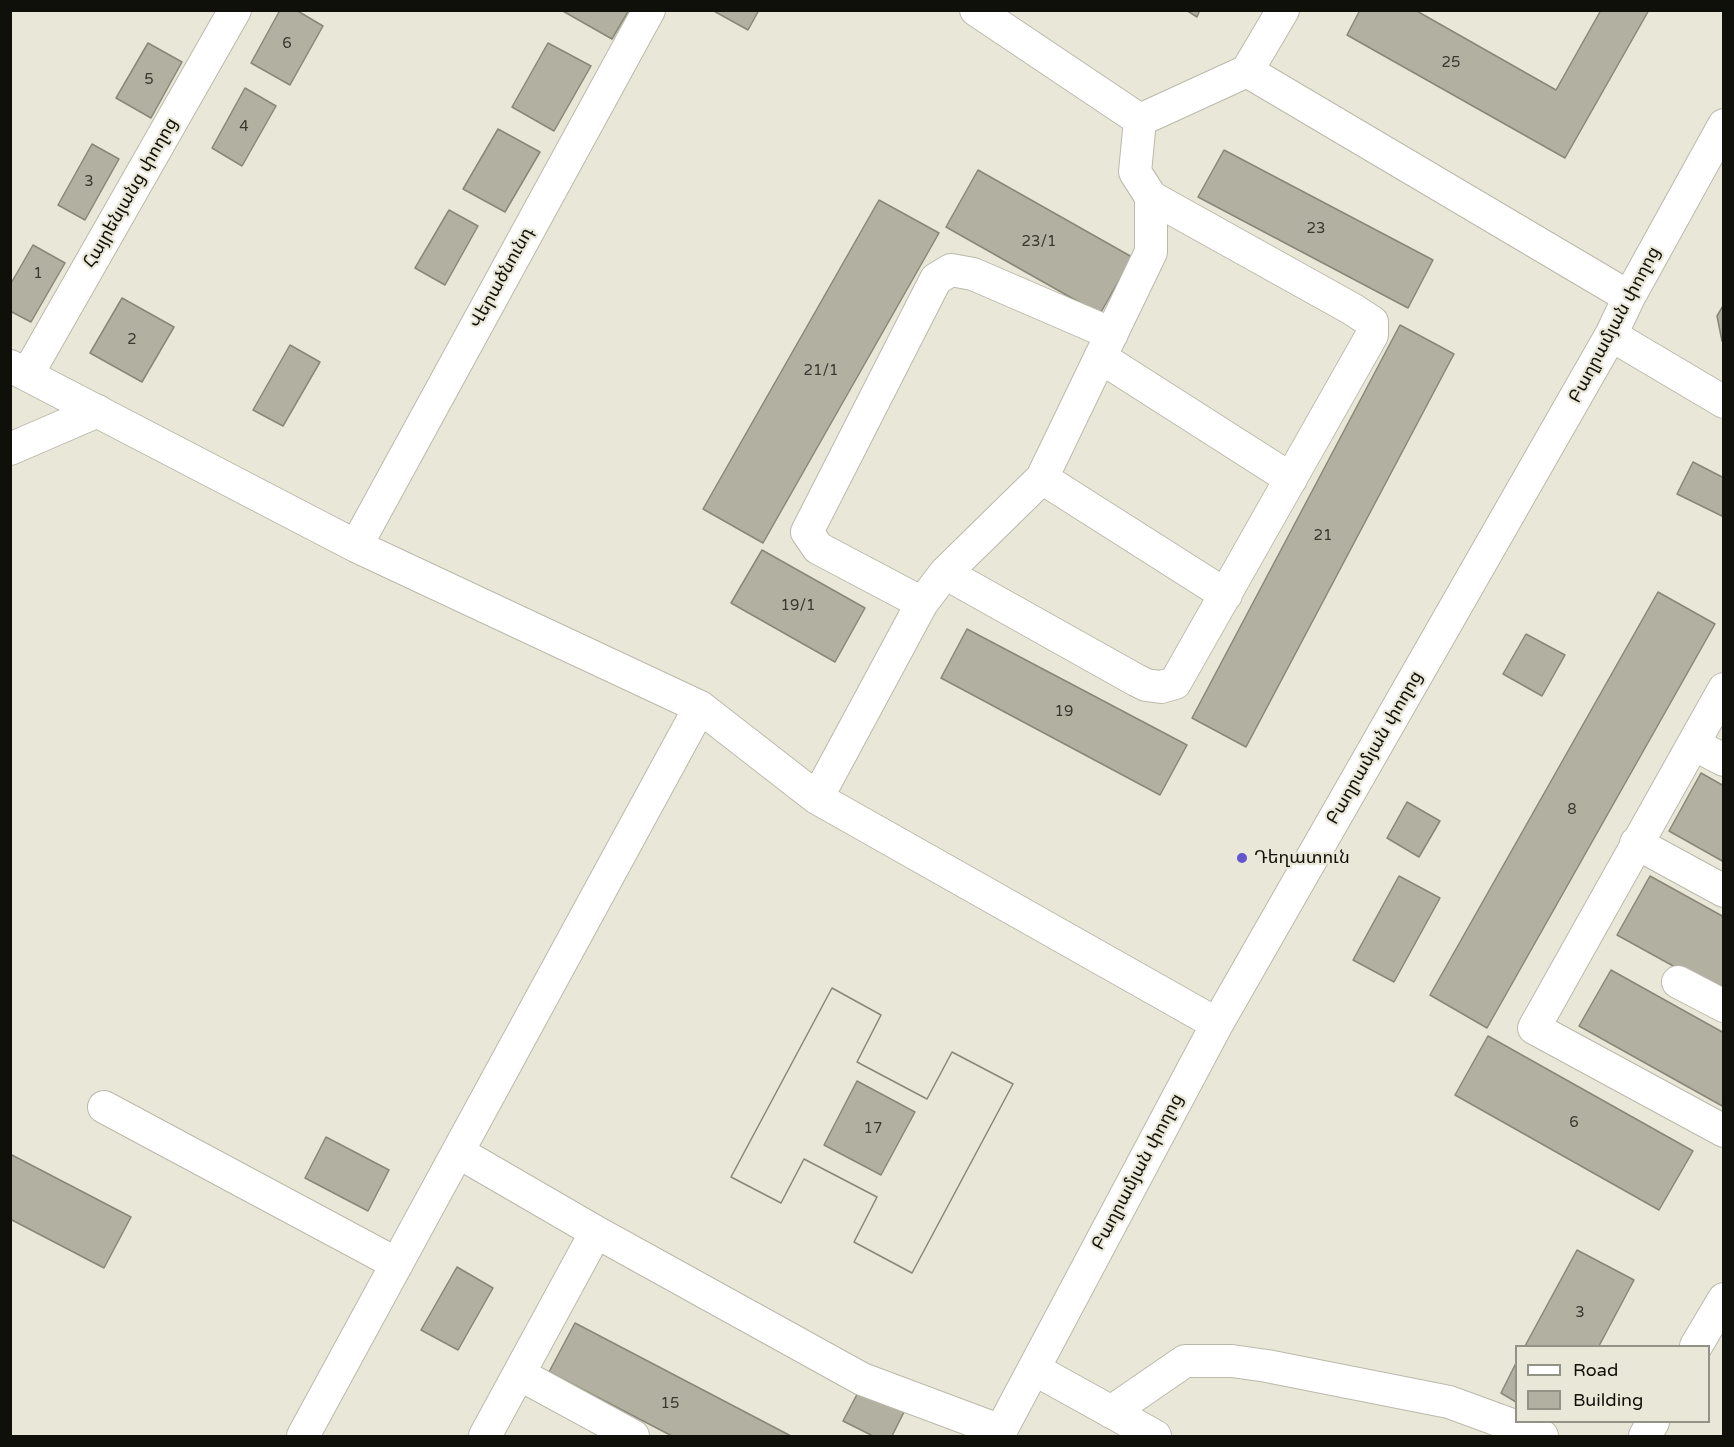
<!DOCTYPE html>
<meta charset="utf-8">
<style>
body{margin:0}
#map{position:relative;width:1734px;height:1447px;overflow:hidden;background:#e9e8d8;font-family:"Varela Round",sans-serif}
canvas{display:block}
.frame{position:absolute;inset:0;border:12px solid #10100a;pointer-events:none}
.legend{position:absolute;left:1515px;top:1345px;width:195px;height:78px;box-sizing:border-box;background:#e9e8d8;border:2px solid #929286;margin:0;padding:8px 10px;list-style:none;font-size:18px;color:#10100a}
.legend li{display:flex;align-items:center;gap:12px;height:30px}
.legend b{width:30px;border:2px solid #929286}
</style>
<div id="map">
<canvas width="1734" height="1447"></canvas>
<div class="frame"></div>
<ul class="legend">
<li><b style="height:8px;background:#fff"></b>Road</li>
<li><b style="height:16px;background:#b2b1a1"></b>Building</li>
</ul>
</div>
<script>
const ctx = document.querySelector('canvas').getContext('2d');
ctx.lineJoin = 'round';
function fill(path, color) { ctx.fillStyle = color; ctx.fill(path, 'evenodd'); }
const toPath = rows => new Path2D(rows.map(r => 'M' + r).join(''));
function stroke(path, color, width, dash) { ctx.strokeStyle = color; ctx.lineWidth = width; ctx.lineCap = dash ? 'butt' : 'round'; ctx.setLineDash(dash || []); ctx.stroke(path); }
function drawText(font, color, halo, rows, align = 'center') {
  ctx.font = font + ' "Varela Round","Noto Sans Armenian",sans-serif'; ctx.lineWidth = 4.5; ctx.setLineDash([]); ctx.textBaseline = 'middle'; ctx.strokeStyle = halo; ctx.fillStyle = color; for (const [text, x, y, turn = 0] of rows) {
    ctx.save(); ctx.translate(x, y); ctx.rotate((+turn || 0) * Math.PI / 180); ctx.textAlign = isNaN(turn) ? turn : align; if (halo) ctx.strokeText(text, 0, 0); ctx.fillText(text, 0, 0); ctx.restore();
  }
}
const building = toPath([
 [280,10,296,10,323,26,290,85,251,63,280,10],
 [561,10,629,10,612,39,561,10],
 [712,10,759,10,748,30,712,10],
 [1186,10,1200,10,1197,17,1186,10],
 [1360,10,1415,10,1556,90,1601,10,1649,10,1565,158,1347,35,1360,10],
 [148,43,182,62,151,118,116,98,148,43],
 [548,43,591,66,554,131,512,107,548,43],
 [245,88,276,106,242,166,212,148,245,88],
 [498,129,540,152,505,212,463,189,498,129],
 [92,144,119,159,85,220,58,205,92,144],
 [1224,150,1433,260,1408,308,1198,197,1224,150],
 [978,170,1132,257,1100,314,946,227,978,170],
 [879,200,939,233,763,543,703,509,879,200],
 [449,210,478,226,445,285,415,268,449,210],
 [33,245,65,263,31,322,10,311,10,285,33,245],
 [122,298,174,327,142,382,90,353,122,298],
 [1724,304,1724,343,1722,341,1717,316,1724,304],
 [1400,325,1454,354,1246,747,1192,718,1400,325],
 [290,345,320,362,283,426,253,410,290,345],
 [1693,462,1724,478,1724,517,1677,494,1693,462],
 [762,550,865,608,835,662,731,603,762,550],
 [1658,592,1715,624,1487,1028,1430,995,1658,592],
 [967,629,1187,745,1160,795,941,678,967,629],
 [1526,634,1565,655,1542,696,1503,674,1526,634],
 [1701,773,1724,786,1724,862,1669,831,1701,773],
 [1407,802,1440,821,1419,857,1387,838,1407,802],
 [1399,876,1440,898,1394,982,1353,960,1399,876],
 [1650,876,1724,917,1724,994,1617,935,1650,876],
 [1611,970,1724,1033,1724,1107,1579,1026,1611,970],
 [832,988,881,1015,857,1062,927,1099,952,1052,1013,1084,912,1273,854,1242,877,1197,804,1159,781,1203,731,1177,832,988],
 [857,1081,915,1112,881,1175,824,1145,857,1081],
 [832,988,881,1015,857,1062,927,1099,952,1052,1013,1084,912,1273,854,1242,877,1197,804,1159,781,1203,731,1177,832,988],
 [1488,1036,1693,1151,1659,1210,1455,1095,1488,1036],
 [326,1137,389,1170,368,1211,305,1178,326,1137],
 [10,1154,131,1217,104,1268,10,1219,10,1154],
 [1577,1250,1634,1280,1599,1346,1525,1346,1577,1250],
 [457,1267,493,1288,458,1350,421,1330,457,1267],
 [575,1323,791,1436,672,1436,549,1372,575,1323],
 [1516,1363,1516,1402,1501,1393,1516,1363],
 [863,1383,907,1406,892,1436,873,1436,843,1421,863,1383]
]);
const minor = toPath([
 [976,10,1140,120,1247,71,1629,297],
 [1247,71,1283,10],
 [1611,335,1724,402],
 [1100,357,1291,479],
 [10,366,356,546,700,707,817,798,1217,1024],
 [27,375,235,10],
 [10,449,98,411],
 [1042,478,1226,595],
 [356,546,649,10],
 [945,573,1136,680,1146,685,1161,687,1175,683,1372,335,1372,322,1352,309,1151,197],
 [922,603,818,548,807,532,936,279,951,270,973,274,1112,334],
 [1724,689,1534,1028,1724,1131],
 [1693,744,1724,760],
 [817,798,922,603,945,573,1042,478,1151,252,1151,197,1135,172,1140,120],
 [1636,843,1724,891],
 [1678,982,1724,1006],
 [104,1107,397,1264],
 [458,1152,596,1232,862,1379,1001,1431],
 [1696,1346,1724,1299],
 [1034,1369,1155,1436],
 [519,1374,633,1436],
 [1111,1412,1185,1361,1232,1361,1267,1366,1449,1402,1542,1436],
 [303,1436,700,707],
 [485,1436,596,1232],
 [998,1436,1217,1024,1611,335,1629,297,1724,125],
 [1645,1436,1653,1422]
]);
const markers = [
 [1242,858,6,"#6255ce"]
];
const numberNames = [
 ["6",287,44],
 ["25",1451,63],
 ["5",149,80],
 ["4",244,127],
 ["3",89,182],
 ["23",1316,229],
 ["23/1",1039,242],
 ["1",38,274],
 ["2",132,340],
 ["21/1",821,371],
 ["21",1323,536],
 ["19/1",798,606],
 ["19",1064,712],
 ["8",1572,810],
 ["6",1574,1123],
 ["17",873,1129],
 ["3",1580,1313],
 ["15",670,1404]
];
const streetNames = [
 ["Հայրենյանց փողոց",131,193,-60],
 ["Վերածնունդ",502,278,-61],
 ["Բաղրամյան փողոց",1615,325,-62],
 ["Բաղրամյան փողոց",1375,748,-60],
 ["Բաղրամյան փողոց",1138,1172,-62]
];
const poiNames = [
 ["Դեղատուն",1254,858]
];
fill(building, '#b2b1a1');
stroke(building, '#888778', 1.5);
stroke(minor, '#bbb9aa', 34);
stroke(minor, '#fff', 32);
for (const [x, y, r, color] of markers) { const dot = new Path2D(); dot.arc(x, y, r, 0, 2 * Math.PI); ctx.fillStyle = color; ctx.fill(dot); stroke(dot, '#e9e8d8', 2); }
drawText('15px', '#383830', null, numberNames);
drawText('18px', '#10100a', '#e9e8d8', streetNames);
drawText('18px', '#10100a', '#e9e8d8', poiNames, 'left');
</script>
